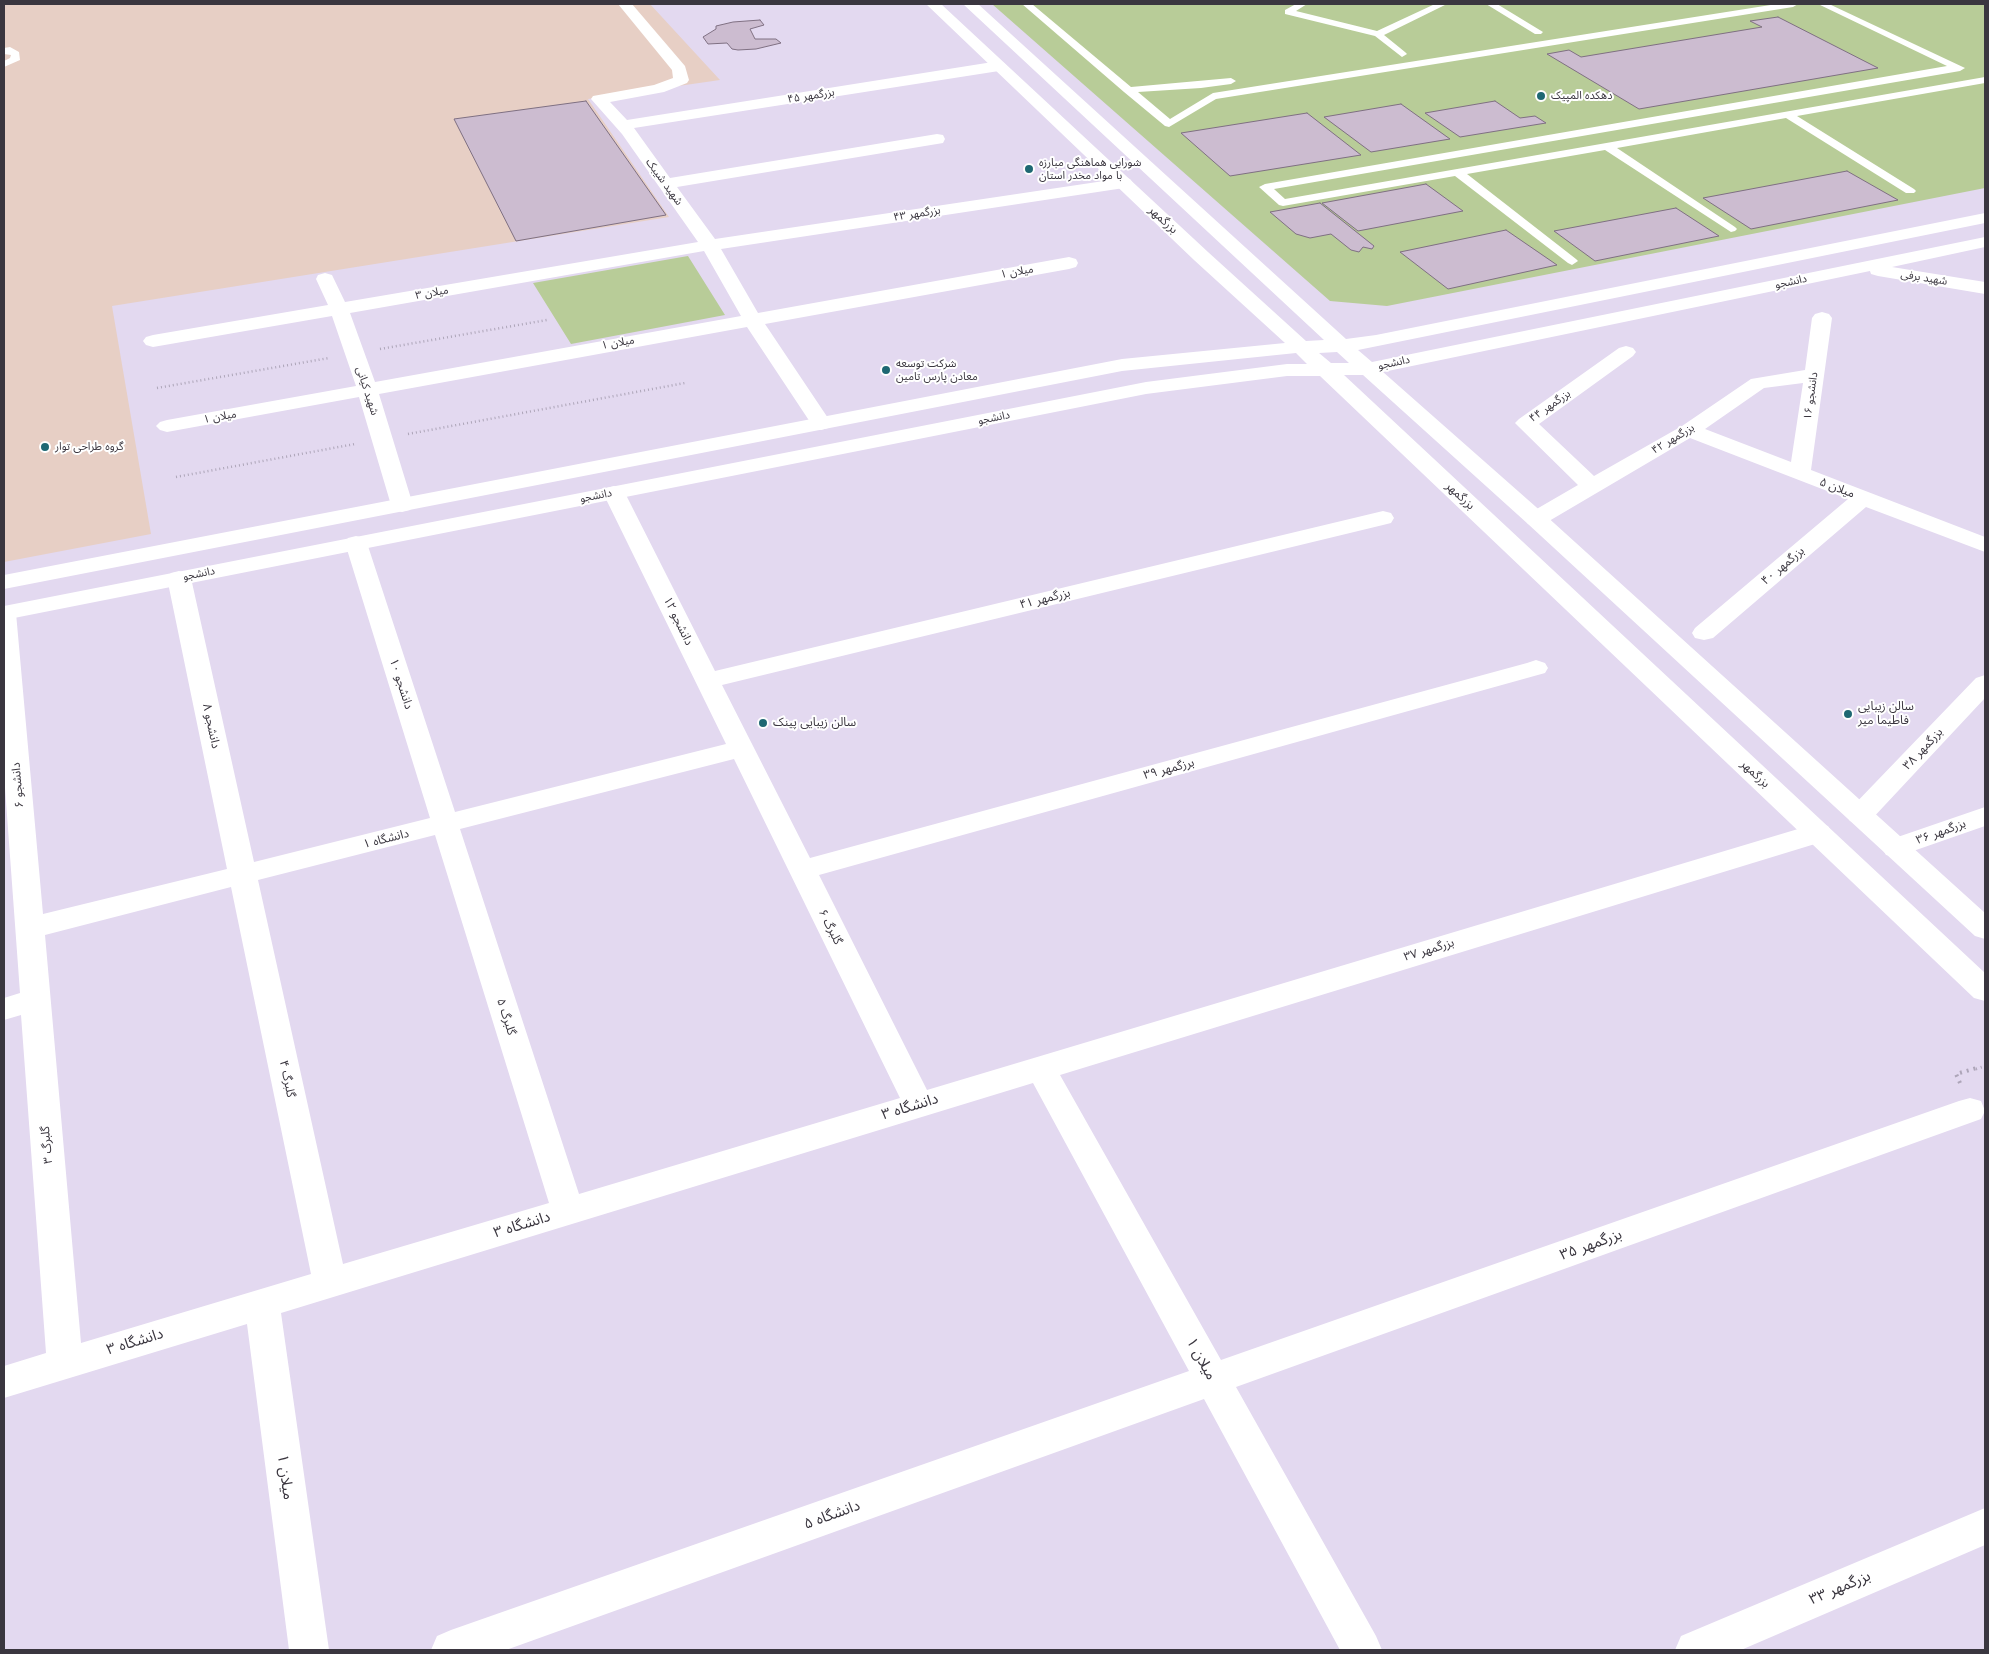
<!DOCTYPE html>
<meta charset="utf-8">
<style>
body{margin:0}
#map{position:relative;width:1989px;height:1654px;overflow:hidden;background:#e3d9f0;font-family:"Libre Baskerville",serif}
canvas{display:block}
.frame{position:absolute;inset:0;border:5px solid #3a363f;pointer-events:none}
</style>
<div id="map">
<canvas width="1989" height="1654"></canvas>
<div class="frame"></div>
</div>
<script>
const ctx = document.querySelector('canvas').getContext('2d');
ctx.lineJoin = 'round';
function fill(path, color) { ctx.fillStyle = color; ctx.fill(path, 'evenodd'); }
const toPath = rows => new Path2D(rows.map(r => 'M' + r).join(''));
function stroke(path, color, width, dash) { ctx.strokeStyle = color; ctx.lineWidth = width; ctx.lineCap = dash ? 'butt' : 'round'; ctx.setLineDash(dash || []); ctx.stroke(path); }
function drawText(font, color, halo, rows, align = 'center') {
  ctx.font = font + ' "Libre Baskerville","Noto Sans Arabic",serif'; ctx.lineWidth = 4; ctx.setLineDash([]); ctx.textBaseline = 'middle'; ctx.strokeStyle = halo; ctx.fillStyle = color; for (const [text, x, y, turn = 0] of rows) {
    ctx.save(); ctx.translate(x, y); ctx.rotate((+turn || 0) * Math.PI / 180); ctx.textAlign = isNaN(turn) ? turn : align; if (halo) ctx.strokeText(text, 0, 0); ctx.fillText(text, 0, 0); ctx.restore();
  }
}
const commercial = toPath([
 [4,4,650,4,720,80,588,99,669,217,112,306,151,534,4,562]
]);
const green = toPath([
 [992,4,1985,4,1985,188,1387,306,1330,301],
 [688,256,725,315,571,344,533,283]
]);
const building = toPath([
 [1778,17,1878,68,1639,109,1547,54,1569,50,1581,57,1762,27,1750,21,1778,17],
 [760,20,764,25,750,29,755,39,776,39,781,43,756,49,738,50,732,49,727,43,708,44,703,37,716,29,716,26,733,22,760,20],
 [586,101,666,215,516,241,454,119,586,101],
 [1495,101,1520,118,1535,116,1546,123,1460,137,1425,113,1495,101],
 [1401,104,1450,139,1371,152,1324,117,1401,104],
 [1307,113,1361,155,1230,176,1181,133,1307,113],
 [1847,171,1898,200,1751,229,1703,198,1847,171],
 [1426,184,1463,211,1358,231,1322,203,1426,184],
 [1320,203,1374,246,1372,249,1363,247,1359,252,1351,250,1331,234,1310,238,1296,234,1270,212,1320,203],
 [1676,208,1719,236,1595,261,1554,231,1676,208],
 [1506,230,1557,265,1448,289,1400,252,1506,230]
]);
const pathFar2 = toPath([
 [380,349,547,320],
 [157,388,329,358],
 [408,434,685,383],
 [176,477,355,444]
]);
const pathFar1 = toPath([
 [1976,1069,1985,1066]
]);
const path = toPath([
 [1960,1083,1956,1074,1980,1067]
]);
const lane = toPath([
 [1022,4,1032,4,1131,87,1231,78,1236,81,1231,84,1201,88,1138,92,1170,119,1213,93,1777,4,1798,4,1793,7,1216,99,1169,127,1165,126,1124,92,1022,4],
 [1296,4,1307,4,1296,11,1377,31,1435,4,1447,4,1384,35,1405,52,1407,54,1402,57,1375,36,1285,14,1285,10,1296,4],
 [1486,4,1497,4,1543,32,1541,34,1535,34,1486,4],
 [1818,4,1829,4,1965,68,1960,71,1274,189,1285,199,1985,77,1985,83,1797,116,1914,189,1916,191,1914,193,1906,193,1786,118,1617,148,1735,227,1737,229,1735,231,1731,232,1605,150,1467,174,1576,259,1578,261,1572,265,1568,263,1455,176,1283,206,1279,205,1259,187,1265,184,1947,66,1818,4],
 [10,47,19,52,20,60,4,67,4,61,10,58,11,55,4,54,4,48,10,47]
]);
const street = toPath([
 [618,4,632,4,685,66,689,80,687,83,664,92,610,102,627,120,999,61,1004,63,1007,66,1004,69,999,71,634,128,670,178,937,134,943,135,945,139,943,143,937,144,677,187,715,239,1124,178,1130,179,1133,183,1130,187,1124,188,721,249,758,313,1069,257,1076,259,1078,263,1076,267,1069,269,765,324,832,424,828,428,821,430,814,428,747,327,379,394,413,505,410,510,402,512,394,510,391,505,359,397,167,432,160,430,156,426,160,422,167,420,356,386,332,316,153,347,146,345,143,341,146,337,153,335,328,305,316,279,318,275,325,273,332,275,345,302,698,242,622,134,591,99,593,96,654,85,673,78,672,70,618,4],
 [704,251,741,316,375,382,350,313,704,251],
 [1822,312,1829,314,1832,318,1811,470,1985,537,1985,552,1866,507,1713,638,1704,640,1695,638,1692,633,1695,628,1848,499,1690,438,1544,524,1536,526,1528,524,1525,519,1528,514,1578,485,1519,427,1515,423,1519,419,1619,348,1626,346,1633,348,1636,352,1633,356,1539,424,1594,476,1682,426,1751,379,1805,370,1812,318,1815,314,1822,312],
 [1803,383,1791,462,1705,429,1764,388,1803,383],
 [614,486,622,488,625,493,715,671,1383,511,1391,513,1394,518,1391,523,1383,525,722,685,810,858,1527,663,1536,660,1545,663,1548,668,1545,673,819,875,927,1090,1808,826,1818,824,1828,826,1832,833,1828,840,1060,1075,1221,1360,1959,1101,1970,1098,1981,1101,1985,1111,1981,1119,1236,1387,1376,1636,1382,1650,1340,1650,1204,1399,506,1650,431,1650,437,1636,451,1630,1189,1371,1033,1083,281,1313,329,1650,289,1650,247,1324,4,1398,4,1366,46,1353,21,1015,4,1020,4,998,20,993,4,774,4,606,13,608,16,613,43,914,227,869,167,578,171,573,179,571,187,573,191,578,254,862,430,818,345,543,348,538,356,536,364,538,367,543,455,812,726,744,603,493,606,488,614,486],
 [734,759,900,1098,579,1194,460,829,734,759],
 [435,835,549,1203,343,1264,258,880,435,835],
 [231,887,311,1274,81,1343,45,935,231,887],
 [1985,675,1985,698,1870,821,1860,824,1850,821,1846,815,1850,809,1976,678,1985,675],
 [1985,807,1985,826,1896,857,1886,855,1882,848,1886,841,1985,807],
 [1985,1508,1985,1545,1741,1650,1675,1650,1681,1636,1985,1508]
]);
const secondary = toPath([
 [926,4,941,4,1208,252,1306,341,1324,340,963,4,978,4,1346,339,1376,335,1985,213,1985,223,1358,350,1372,362,1985,237,1985,247,1892,267,1985,282,1985,294,1878,276,1871,274,1870,271,1383,372,1544,514,1985,913,1985,939,1975,936,1528,524,1363,375,1344,375,1985,973,1985,1001,1974,998,1320,376,1287,376,1146,394,4,620,4,606,1146,382,1287,364,1307,364,1296,353,1122,371,4,589,4,575,1122,359,1285,343,1194,260,926,4],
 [1337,352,1349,363,1331,363,1319,353,1337,352]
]);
const markers = [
 [1541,96,5,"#1e6873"],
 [1029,169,5,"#1e6873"],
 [886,370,5,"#1e6873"],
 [45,447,5,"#1e6873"],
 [1848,714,5,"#1e6873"],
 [763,723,5,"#1e6873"]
];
const farStreetnames = [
 ["بزرگمهر ۴۵",811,96,-9],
 ["شهید شیبک",664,182,54],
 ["بزرگمهر ۴۳",917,214,-9],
 ["میلان ۱",1017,272,-10],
 ["شهید برفی",1924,278,9],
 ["دانشجو",1791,282,-12],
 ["میلان ۳",432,293,-10],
 ["میلان ۱",618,343,-10],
 ["دانشجو",1394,363,-12],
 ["شهید کیانی",367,391,72],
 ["دانشجو ۱۶",1811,396,-82],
 ["بزرگمهر ۴۴",1550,406,-35],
 ["میلان ۱",220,417,-10],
 ["دانشجو",994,418,-11],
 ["بزرگمهر ۴۲",1673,439,-31],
 ["دانشجو",596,496,-11],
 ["دانشجو",199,574,-11]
];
const farPoinames = [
 ["دهکده المپیک",1551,96],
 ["شورایی هماهنگی مبارزه",1039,163],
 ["با مواد مخدر استان",1039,176],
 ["شرکت توسعه",896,364],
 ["معادن پارس تامین",896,377],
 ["گروه طراحی توار",55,447]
];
const streetNames = [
 ["بزرگمهر",1163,220,43],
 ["میلان ۵",1837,488,21],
 ["بزرگمهر",1460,496,43],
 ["بزرگمهر ۴۰",1783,566,-40],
 ["بزرگمهر ۴۱",1045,599,-14],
 ["دانشجو ۱۲",678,621,64],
 ["دانشجو ۱۰",401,684,72],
 ["دانشجو ۸",211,726,78],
 ["بزرگمهر ۳۸",1923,749,-47],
 ["برزگمهر ۳۹",1169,769,-15],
 ["بزرگمهر",1755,774,43],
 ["دانشجو ۶",18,785,-95],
 ["بزرگمهر ۳۶",1941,832,-20],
 ["دانشگاه ۱",386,839,-14],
 ["گلبرگ ۶",830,927,63],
 ["بزرگمهر ۳۷",1429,950,-17],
 ["گلبرگ ۵",506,1017,72],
 ["گلبرگ ۴",287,1079,78],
 ["گلبرگ ۳",47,1145,-95]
];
const poiNames = [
 ["سالن زیبایی",1858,707],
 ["فاطیما میر",1858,721],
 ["سالن زیبایی پینک",773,723]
];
const nearStreetnames = [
 ["دانشگاه ۳",910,1107,-17],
 ["دانشگاه ۳",522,1225,-17],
 ["بزرگمهر ۳۵",1591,1245,-20],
 ["دانشگاه ۳",135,1342,-17],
 ["میلان ۱",1201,1359,61],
 ["میلان ۱",285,1477,82],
 ["دانشگاه ۵",832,1515,-20],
 ["بزرگمهر ۳۳",1840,1588,-23]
];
fill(commercial, '#e7cfc5');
fill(green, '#b8cc98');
fill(building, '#ccbcd0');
stroke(building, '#7f7082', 1);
stroke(pathFar2, '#ada5b8', 2.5, [1, 3]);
stroke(pathFar1, '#ada5b8', 3, [1, 4]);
stroke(path, '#ada5b8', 4, [2, 5]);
fill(lane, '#fff');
fill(street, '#fff');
fill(secondary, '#fff');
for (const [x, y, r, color] of markers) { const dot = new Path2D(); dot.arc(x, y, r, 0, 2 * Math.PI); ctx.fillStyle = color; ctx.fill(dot); stroke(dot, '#fff', 2); }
drawText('11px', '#3a363f', '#fff', farStreetnames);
drawText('11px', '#3a363f', '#fff', farPoinames, 'left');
drawText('12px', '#3a363f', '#fff', streetNames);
drawText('12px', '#3a363f', '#fff', poiNames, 'left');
drawText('15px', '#3a363f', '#fff', nearStreetnames);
</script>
